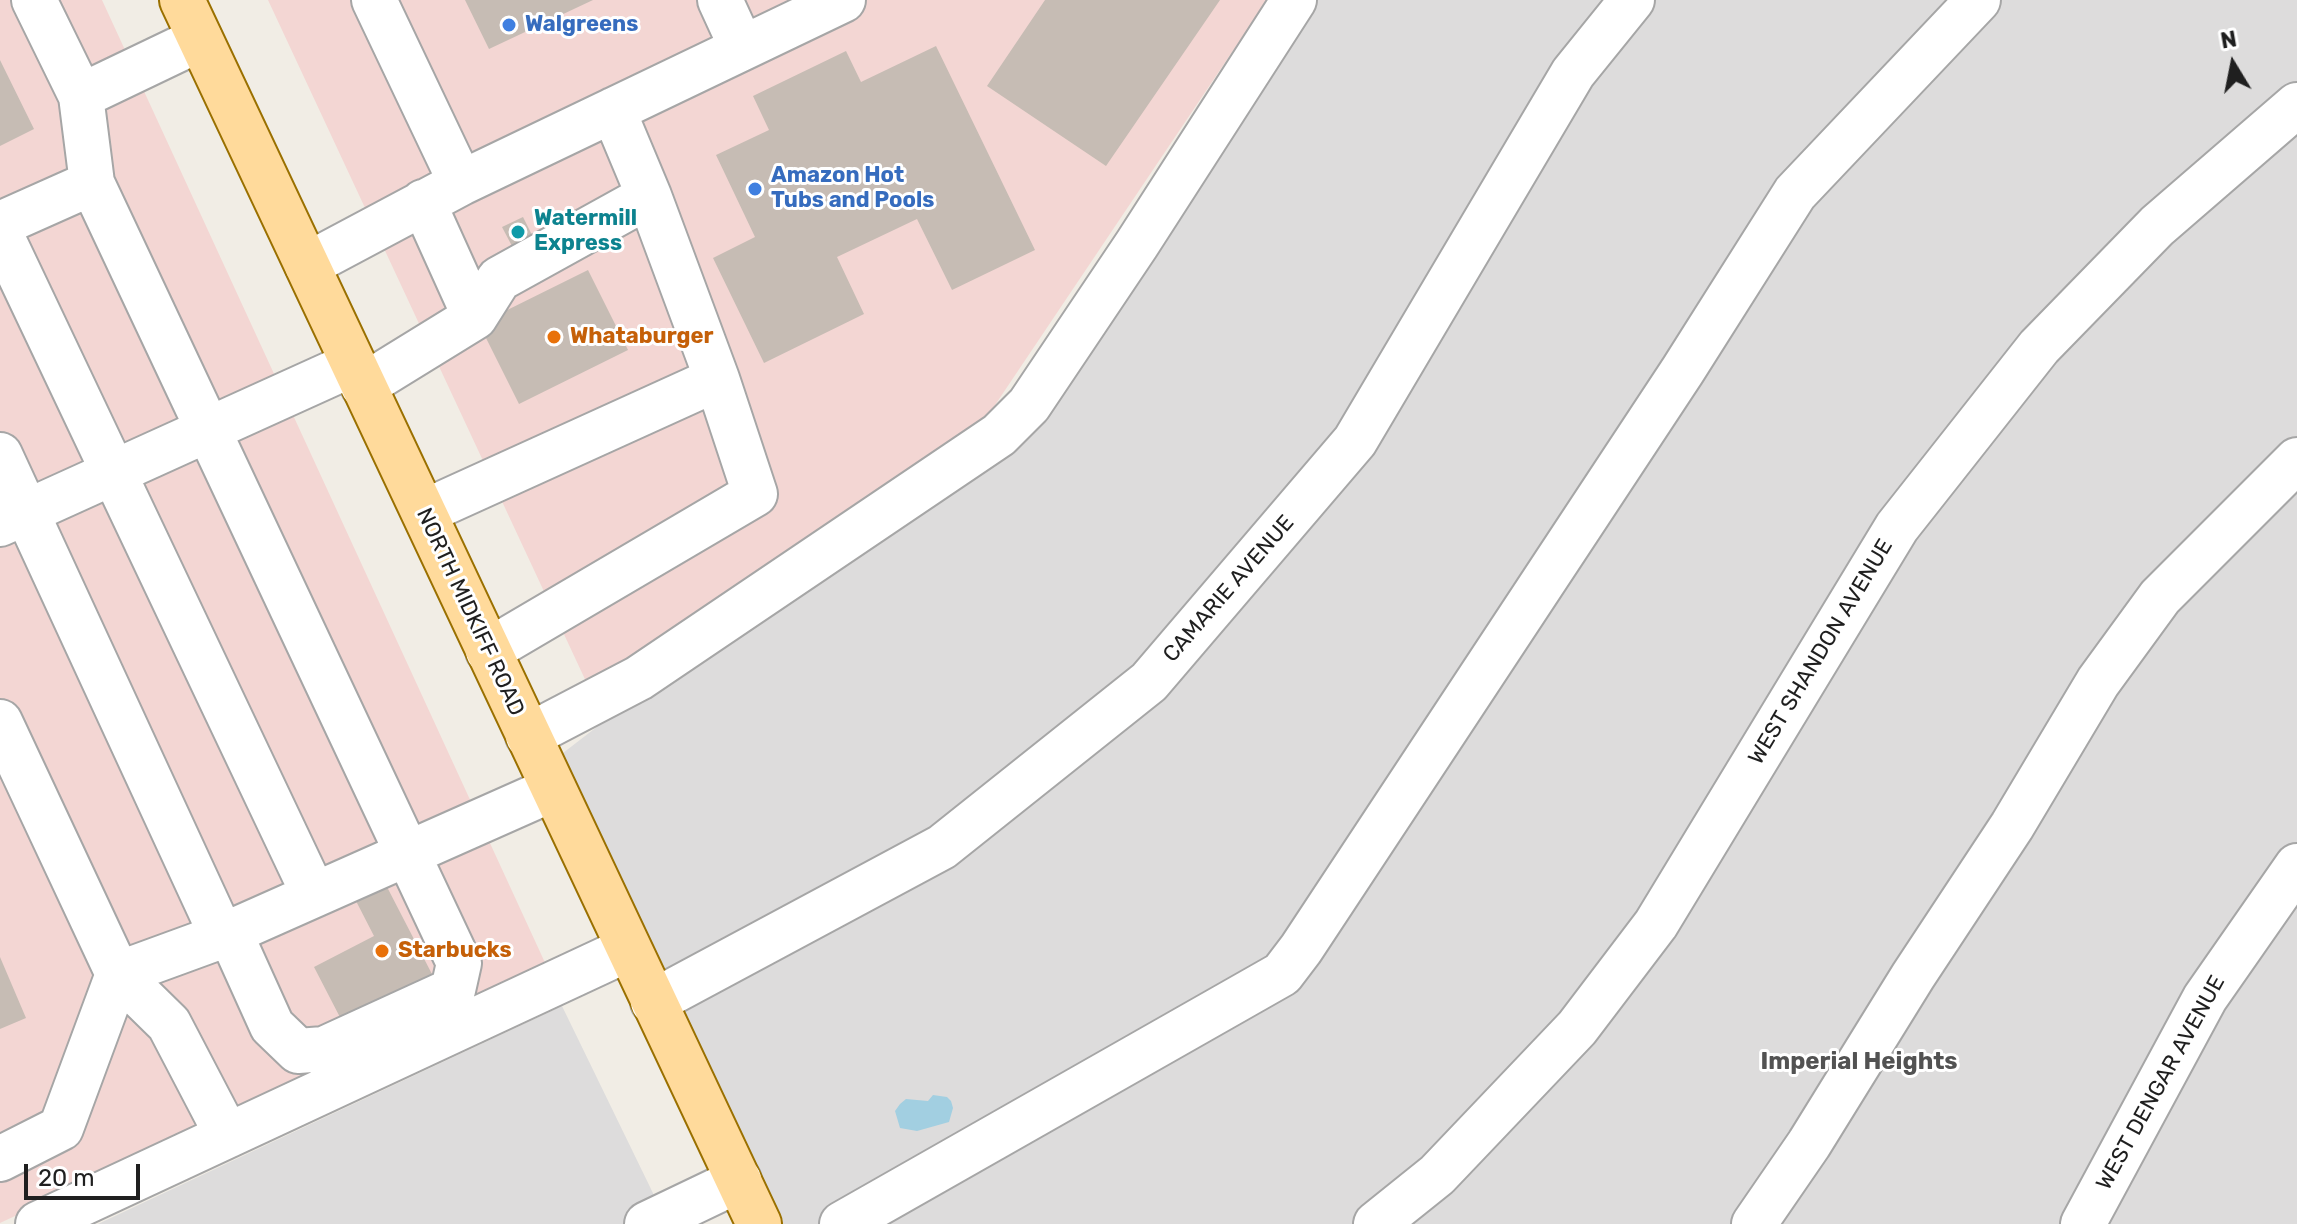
<!DOCTYPE html>
<html>
<head>
<meta charset="utf-8">
<style>
	body { margin:0 }
	#map { position:relative; width:2297px; height:1224px; overflow:hidden; background:#f1ede5; font-family:Rubik,sans-serif }
	canvas { display:block }
	.north { position:absolute; left:2193px; top:24px; width:80px; height:80px; -webkit-text-stroke:6px #fff; paint-order:stroke; rotate:350deg; font-size:22px; font-weight:700; line-height:32px; text-align:center; color:#1f1f1f }
	.north::after { content:''; display:block; margin:auto; width:28px; height:36px; background:#1f1f1f; clip-path:polygon(50% 0,100% 100%,50% 72%,0 100%) }
	.scale { position:absolute; left:24px; top:1164px; width:116px; height:36px; box-sizing:border-box; border:4px solid #1f1f1f; border-top:0; padding-left:10px; font-size:24px; line-height:28px; white-space:nowrap; color:#1f1f1f; -webkit-text-stroke:6px #fff; paint-order:stroke }
</style>
</head>
<body>
<div id="map">
<canvas width="2297" height="1224"></canvas>
<div class="north">N</div>
<div class="scale">20 m</div>
</div>
<script>
const context = document.querySelector('canvas').getContext('2d');
context.lineJoin = 'round';
function fill(path, color) {
  context.fillStyle = color;
  context.fill(path, 'evenodd');
}
function toPath(rows) {
  const path = new Path2D();
  for (const r of rows) {
    path.moveTo(r[0], r[1]);
    for (let i = 2; i < r.length; i += 2) path.lineTo(r[i], r[i + 1]);
  }
  return path;
}
function stroke(path, color, width, dash) {
  context.strokeStyle = color;
  context.lineWidth = width;
  context.lineCap = dash ? 'butt' : 'round';
  context.setLineDash(dash || []);
  context.stroke(path);
}
function drawText(font, color, halo, rows, align = 'center') {
  context.font = font + ' Rubik,sans-serif';
  context.lineWidth = 6;
  context.setLineDash([]);
  context.textBaseline = 'middle';
  context.strokeStyle = halo;
  context.fillStyle = color;
  for (const [text, x, y, turn = 0] of rows) {
    context.save();
    context.translate(x, y);
    context.rotate((+turn || 0) * Math.PI / 180);
    context.textAlign = isNaN(turn) ? turn : align;
    if (halo) context.strokeText(text, 0, 0);
    context.fillText(text, 0, 0);
    context.restore();
  }
}
fill(toPath([
	[1281,0,2297,0,2297,1224,771,1224,550,763,1002,415],
	[562,1006,668,1224,98,1224]
]), '#dddcdc');
fill(toPath([
	[0,0,102,0,547,967,0,1223],
	[268,0,1267,0,987,417,597,705]
]), '#f3d6d3');
fill(toPath([
	[933,1095,947,1097,951,1101,953,1108,949,1122,917,1131,900,1128,895,1111,900,1104,906,1099,928,1101]
]), '#a2cfe1');
fill(toPath([
	[465,0,593,0,489,49],
	[1045,0,1220,0,1106,166,987,86],
	[936,46,1035,250,952,290,917,219,837,257,864,314,764,363,713,258,755,237,716,155,769,130,753,96,846,51,861,82],
	[0,60,34,129,0,146],
	[523,217,533,237,513,248,502,227],
	[588,270,628,350,519,404,479,324],
	[386,885,434,978,344,1025,314,967,374,936,356,901],
	[0,957,26,1018,0,1029]
]), '#c6bcb4');
const minor = toPath([
	[34,0,81,96,200,39],
	[720,0,742,48],
	[81,96,92,183,459,963,453,990,324,1049,298,1051,272,1026,230,933],
	[461,183,843,0],
	[423,202,475,317],
	[0,224,92,183],
	[0,233,314,895],
	[307,265,461,183,374,0],
	[363,386,475,317,499,279,649,196],
	[0,455,222,936],
	[424,512,717,379],
	[0,524,353,364],
	[488,651,755,494,717,379,649,196,613,110],
	[0,722,118,974,222,936,553,789],
	[528,736,639,678,999,435,1029,405,1137,244,1294,0],
	[653,1002,942,847,1149,682,1355,441,1573,73,1632,0],
	[0,1159,61,1128,118,974,169,1024,227,1135],
	[38,1224,628,949],
	[647,1224,739,1180],
	[842,1224,1282,974,1301,949,1683,370,1795,193,1978,0],
	[1376,1224,1437,1175,1577,1028,1656,924,1897,527,2039,347,2157,226,2297,105],
	[1754,1224,1809,1144,1913,976,2012,826,2098,682,2160,597,2297,460],
	[2083,1224,2205,998,2297,866]
]);
const major = toPath([
	[182,0,759,1224]
]);
stroke(minor, '#a6a6a6', 48);
stroke(major, '#9a7000', 48);
stroke(minor, '#fff', 44);
stroke(major, '#ffda9b', 44);
for (const [x, y, r, color] of [
	[509,25,8,"#3f7fe0"],
	[755,189,8,"#3f7fe0"],
	[518,232,8,"#0f9aa8"],
	[554,337,8,"#e8710a"],
	[382,951,8,"#e8710a"]
]) {
  const dot = new Path2D();
  dot.arc(x, y, r, 0, 2 * Math.PI);
  context.fillStyle = color;
  context.fill(dot);
  stroke(dot, '#fff', 3);
}
drawText('bold 22px', '#366cbe', '#fff', [
	["Walgreens",525,25],
	["Amazon Hot",771,176],
	["Tubs and Pools",771,201]
], 'left');
drawText('bold 22px', '#0d838f', '#fff', [
	["Watermill",534,219],
	["Express",534,244]
], 'left');
drawText('bold 22px', '#c56008', '#fff', [
	["Whataburger",570,337],
	["Starbucks",398,951]
], 'left');
drawText('22px', '#1f1f1f', '#fff', [
	["CAMARIE AVENUE",1229,589,-49],
	["NORTH MIDKIFF ROAD",470,612,65],
	["WEST SHANDON AVENUE",1821,652,-59],
	["WEST DENGAR AVENUE",2161,1083,-61]
]);
drawText('bold 24px', '#525252', '#fff', [
	["Imperial Heights",1859,1062]
]);
</script>
</body>
</html>
